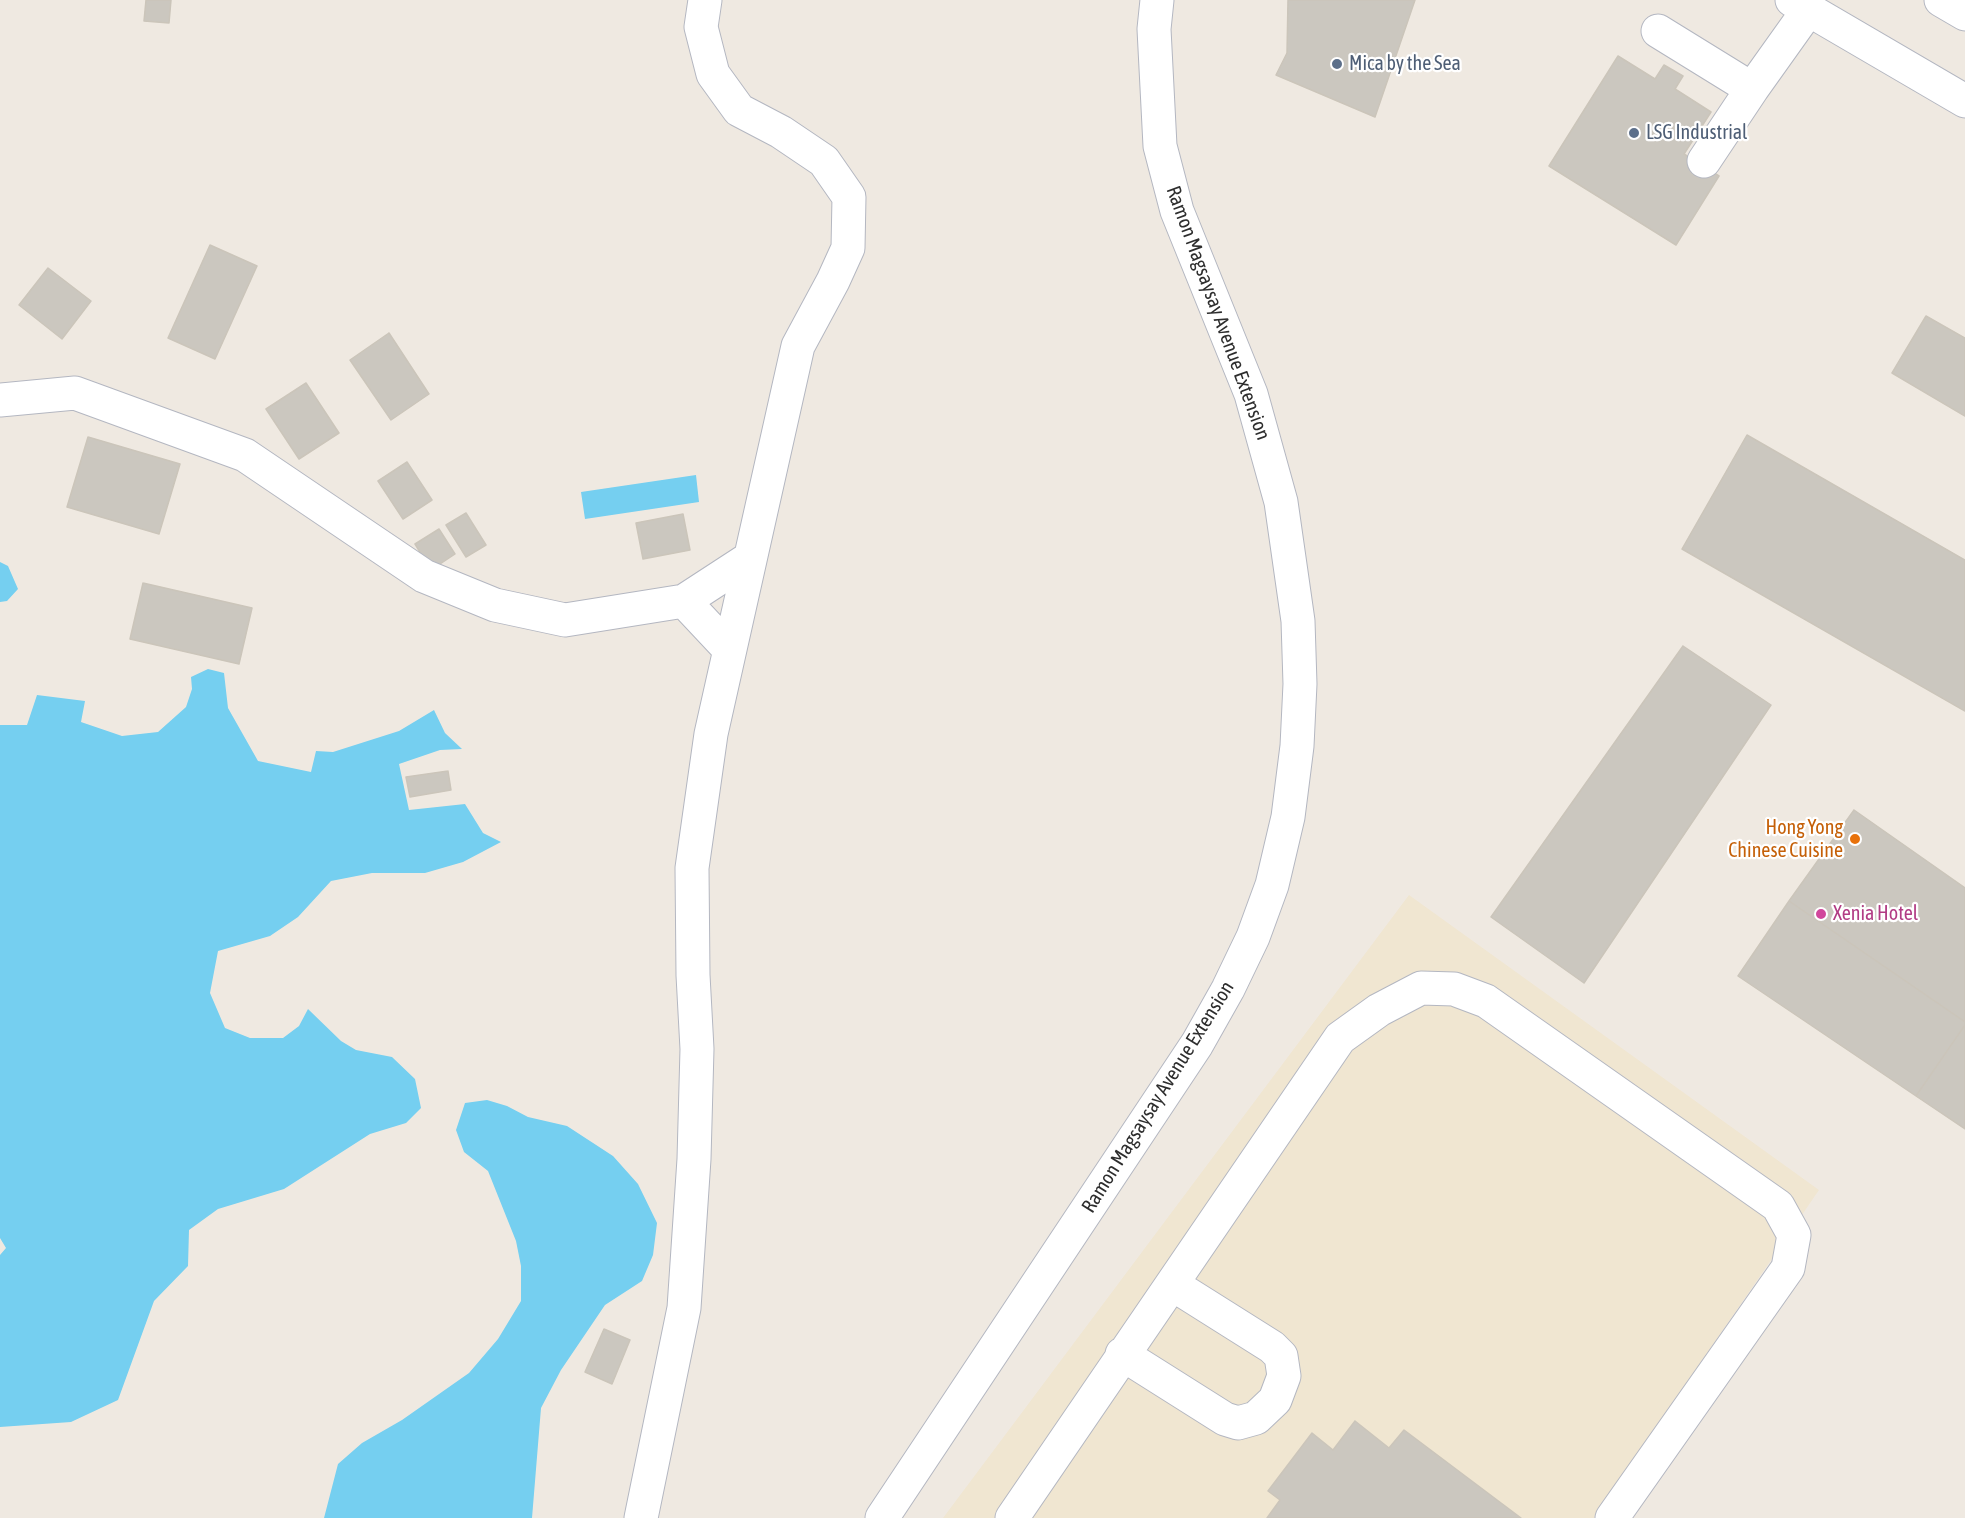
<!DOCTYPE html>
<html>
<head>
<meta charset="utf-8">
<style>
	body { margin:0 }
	canvas { display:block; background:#efe9e1 }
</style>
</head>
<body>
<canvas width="1965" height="1518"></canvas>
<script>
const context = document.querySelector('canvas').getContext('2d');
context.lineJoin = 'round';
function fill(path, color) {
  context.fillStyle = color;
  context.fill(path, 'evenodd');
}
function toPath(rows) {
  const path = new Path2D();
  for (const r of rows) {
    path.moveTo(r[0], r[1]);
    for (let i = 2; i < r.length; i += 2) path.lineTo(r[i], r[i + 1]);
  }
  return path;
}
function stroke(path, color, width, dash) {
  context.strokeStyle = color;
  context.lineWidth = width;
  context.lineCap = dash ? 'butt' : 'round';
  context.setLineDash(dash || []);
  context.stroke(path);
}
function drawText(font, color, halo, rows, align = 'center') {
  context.font = font + ' "Asap Condensed",sans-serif';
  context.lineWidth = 4.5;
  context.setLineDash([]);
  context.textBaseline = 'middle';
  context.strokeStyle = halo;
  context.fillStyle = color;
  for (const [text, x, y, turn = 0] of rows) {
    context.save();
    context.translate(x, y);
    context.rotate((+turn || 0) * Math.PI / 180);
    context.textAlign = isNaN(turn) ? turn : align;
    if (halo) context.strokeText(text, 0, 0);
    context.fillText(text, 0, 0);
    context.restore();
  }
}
fill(toPath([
	[1409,895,1819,1190,1594,1518,943,1518]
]), '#f0e6d1');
fill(toPath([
	[696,475,699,502,585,519,581,492],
	[0,562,8,566,18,589,7,601,0,602],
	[208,669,224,673,228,708,258,761,311,772,316,751,333,752,399,731,434,710,445,733,462,749,440,750,399,764,409,810,465,804,483,833,501,842,463,862,425,873,372,873,331,881,298,917,270,936,218,951,210,993,225,1028,250,1038,283,1038,299,1026,308,1009,341,1041,356,1050,392,1057,415,1079,421,1108,406,1123,370,1134,284,1189,218,1209,189,1230,188,1266,154,1301,118,1400,71,1422,0,1427,0,1255,6,1248,0,1238,0,725,27,725,37,695,85,701,81,722,122,736,158,732,186,707,192,689,191,677],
	[487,1100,507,1106,528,1117,567,1126,613,1156,638,1184,657,1223,653,1255,642,1281,605,1305,561,1370,541,1408,532,1518,324,1518,338,1464,362,1443,402,1420,469,1373,498,1339,521,1301,521,1266,516,1241,488,1171,464,1152,456,1130,465,1103]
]), '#75cff0');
const building = toPath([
	[146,0,171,0,169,23,144,21,146,0],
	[1288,0,1415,0,1375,117,1276,75,1287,53,1288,0],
	[1618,56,1655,79,1664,65,1683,76,1675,89,1711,112,1684,154,1719,176,1676,245,1549,166,1618,56],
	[210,245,257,266,215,359,168,338,210,245],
	[48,268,91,301,62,339,19,305,48,268],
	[1926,316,1965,338,1965,416,1892,373,1926,316],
	[389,333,429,394,391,420,350,360,389,333],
	[306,383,339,433,299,459,266,409,306,383],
	[1747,435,1965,560,1965,711,1682,549,1747,435],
	[88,437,180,464,159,534,67,507,88,437],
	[407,462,432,500,403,519,378,481,407,462],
	[466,513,486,545,466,557,446,525,466,513],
	[683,514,690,550,643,559,636,523,683,514],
	[439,529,455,554,431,570,415,544,439,529],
	[143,583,252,608,239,664,130,639,143,583],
	[1683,646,1771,705,1584,983,1491,917,1683,646],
	[448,771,451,790,410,797,406,777,448,771],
	[1854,810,1965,888,1965,1022,1789,901,1854,810],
	[1789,901,1965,1022,1965,1025,1916,1096,1738,976,1789,901],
	[1965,1025,1965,1129,1916,1096,1965,1025],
	[604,1329,630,1340,612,1384,585,1372,604,1329],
	[1355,1421,1389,1448,1404,1430,1521,1518,1267,1518,1280,1500,1268,1491,1312,1433,1333,1450,1355,1421]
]);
fill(building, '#cbc7bf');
stroke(building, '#cbc5ba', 1.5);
const minor = toPath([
	[1792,0,1965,101],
	[1941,0,1965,14],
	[1658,31,1752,89],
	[1704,161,1752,89,1809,9],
	[0,400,75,393,245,455,424,576,495,605,565,620,684,601,750,558],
	[684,601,729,649],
	[1122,1354,1225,1419,1238,1423,1256,1418,1275,1400,1284,1376,1281,1356,1272,1347,1172,1284],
	[641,1518,684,1308,694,1159,697,1049,693,975,692,868,711,734,798,346,833,281,848,248,849,197,824,161,781,132,739,110,713,74,701,27,705,0],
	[882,1518,1197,1044,1228,989,1253,937,1272,885,1288,817,1297,746,1300,684,1298,621,1281,502,1251,394,1177,211,1160,146,1154,29,1157,0],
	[1012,1518,1340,1038,1379,1010,1421,988,1454,989,1486,1001,1778,1206,1794,1235,1788,1268,1612,1518]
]);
stroke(minor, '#b4b7c1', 35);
stroke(minor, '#fff', 33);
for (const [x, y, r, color] of [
	[1337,64,6,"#5c6f8a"],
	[1634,133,6,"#5c6f8a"],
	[1855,839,6,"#e8710a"],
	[1821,914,6,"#d1479c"]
]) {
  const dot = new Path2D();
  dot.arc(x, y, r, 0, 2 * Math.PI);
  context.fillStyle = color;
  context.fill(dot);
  stroke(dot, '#fff', 2);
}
drawText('20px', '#4e5e75', '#fff', [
	["Mica by the Sea",1349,64],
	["LSG Industrial",1646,133]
], 'left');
drawText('20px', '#2e2e2e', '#fff', [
	["Ramon Magsaysay Avenue Extension",1218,313,70],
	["Ramon Magsaysay Avenue Extension",1158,1097,-58]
]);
drawText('20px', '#c56008', '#fff', [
	["Hong Yong",1843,828],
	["Chinese Cuisine",1843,851]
], 'right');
drawText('20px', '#b23c85', '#fff', [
	["Xenia Hotel",1833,914]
], 'left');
</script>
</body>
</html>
